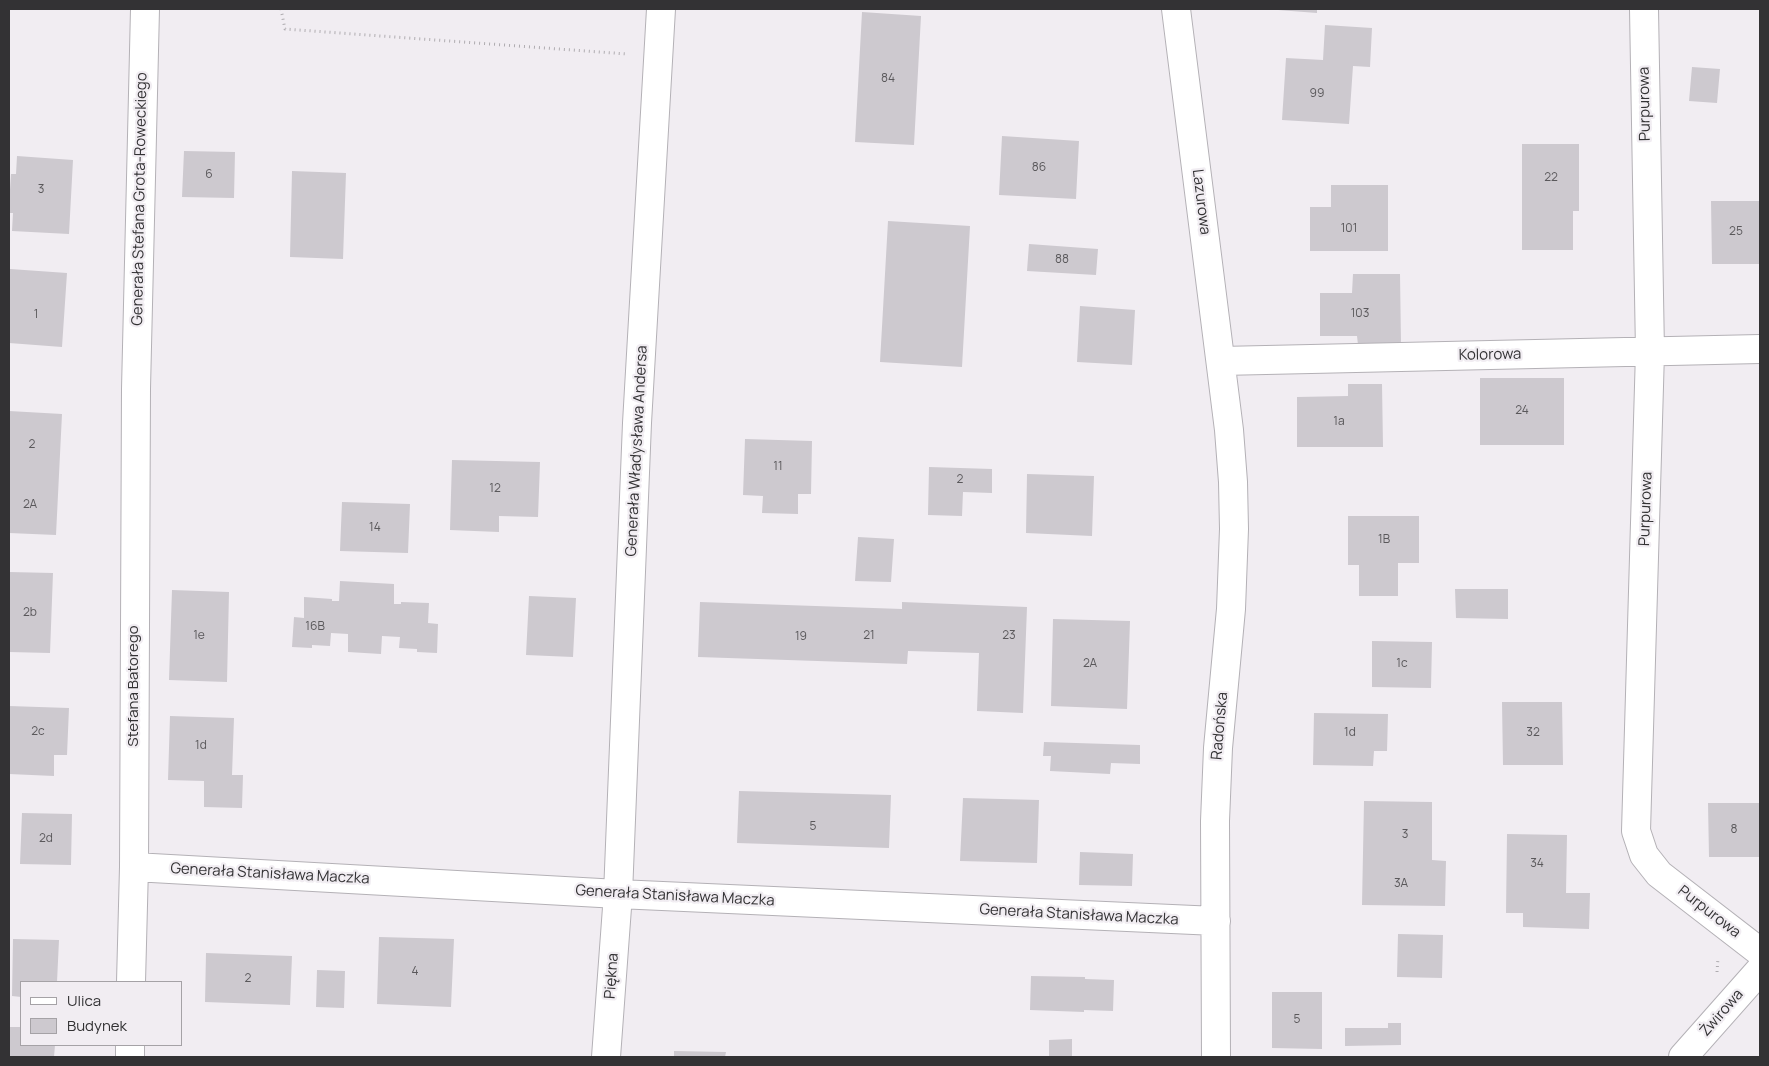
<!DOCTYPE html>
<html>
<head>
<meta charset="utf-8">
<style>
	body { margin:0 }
	#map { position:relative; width:1769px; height:1066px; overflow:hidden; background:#f1edf2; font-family:Manrope,sans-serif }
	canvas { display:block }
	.frame { position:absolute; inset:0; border:10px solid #333234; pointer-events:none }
	.legend { position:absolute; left:20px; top:981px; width:162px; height:65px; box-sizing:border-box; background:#f1edf2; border:1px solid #a5a2a6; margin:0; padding:6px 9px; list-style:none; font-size:15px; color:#333234 }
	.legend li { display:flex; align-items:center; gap:10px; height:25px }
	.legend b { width:25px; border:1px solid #a5a2a6 }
</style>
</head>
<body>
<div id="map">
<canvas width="1769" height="1066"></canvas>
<div class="frame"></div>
<ul class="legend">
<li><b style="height:6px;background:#fff"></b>Ulica</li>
<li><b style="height:14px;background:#cdc9cf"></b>Budynek</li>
</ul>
</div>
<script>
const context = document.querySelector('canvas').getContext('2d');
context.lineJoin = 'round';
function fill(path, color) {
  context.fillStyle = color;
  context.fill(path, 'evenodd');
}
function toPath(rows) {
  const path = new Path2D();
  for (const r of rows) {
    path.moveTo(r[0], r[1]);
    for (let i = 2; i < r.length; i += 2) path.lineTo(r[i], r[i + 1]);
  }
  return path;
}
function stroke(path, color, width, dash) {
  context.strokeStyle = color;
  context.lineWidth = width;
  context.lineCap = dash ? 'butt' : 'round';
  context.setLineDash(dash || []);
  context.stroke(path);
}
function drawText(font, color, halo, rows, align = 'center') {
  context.font = font + ' Manrope,sans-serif';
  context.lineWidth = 4.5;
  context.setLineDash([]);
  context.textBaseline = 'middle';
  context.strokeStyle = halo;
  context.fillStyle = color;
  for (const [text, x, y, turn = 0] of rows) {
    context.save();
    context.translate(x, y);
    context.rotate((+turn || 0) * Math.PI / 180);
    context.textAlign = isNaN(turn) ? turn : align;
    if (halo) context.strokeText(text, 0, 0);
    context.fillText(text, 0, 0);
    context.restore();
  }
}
fill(toPath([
	[1278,9,1317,9,1317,13,1278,10],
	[862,12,921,16,914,145,855,142],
	[1325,25,1372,28,1370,67,1353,66,1349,124,1282,120,1286,58,1323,60],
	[1692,67,1720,69,1717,103,1689,101],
	[1002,136,1079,141,1076,199,999,195],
	[1522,144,1579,144,1579,211,1573,211,1573,250,1522,250],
	[184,151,235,152,234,198,182,197],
	[17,156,73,160,69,234,12,231,13,213,9,213,9,205,11,174,16,174],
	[292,171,346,173,343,259,290,257],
	[1331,185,1388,185,1388,251,1310,251,1310,207,1331,207],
	[1711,201,1760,201,1760,264,1712,264],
	[888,221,970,226,962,367,880,362],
	[1029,244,1098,249,1096,275,1027,271],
	[10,269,67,273,62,347,9,343],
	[1353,274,1400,274,1401,345,1358,345,1357,336,1320,336,1320,293,1352,293],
	[1080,306,1135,310,1132,365,1077,362],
	[1480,378,1564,378,1564,445,1480,445],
	[1348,384,1382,384,1383,447,1297,447,1297,397,1348,396],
	[9,411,62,414,56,535,9,533],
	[745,439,812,441,811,494,798,494,798,514,762,513,763,496,743,495],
	[452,460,540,462,538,517,499,516,499,532,450,530],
	[929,467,992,469,992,493,963,492,962,516,928,515],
	[1027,474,1094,476,1092,536,1026,533],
	[342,502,410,504,408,553,340,551],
	[1348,516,1419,516,1419,563,1398,563,1398,596,1359,596,1359,565,1348,565],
	[858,537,894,539,891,582,855,581],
	[9,572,53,573,50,653,9,652],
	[340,581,394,584,394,604,401,604,401,602,429,603,428,623,438,624,437,653,417,652,417,649,399,648,400,637,382,636,381,654,348,652,348,634,331,633,330,646,312,645,312,648,292,647,294,617,304,618,304,597,332,599,332,601,339,601],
	[1455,589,1508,589,1508,619,1456,618],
	[172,590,229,592,227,682,169,680],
	[529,596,576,598,573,657,526,655],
	[700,602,902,609,902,602,1027,607,1023,713,977,711,979,653,908,651,907,664,698,657],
	[1053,619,1130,621,1127,709,1051,706],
	[1372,641,1432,642,1431,688,1372,687],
	[1502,702,1562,702,1563,765,1503,765],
	[9,706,69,708,67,755,54,755,54,776,9,774],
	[1314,713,1388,714,1387,751,1374,751,1373,766,1313,765],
	[170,716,234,718,232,775,243,775,242,808,204,807,204,781,168,780],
	[1044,742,1140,745,1140,764,1111,763,1110,774,1050,771,1051,756,1043,756],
	[739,791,891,795,889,848,737,843],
	[963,798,1039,800,1037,863,960,861],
	[1364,801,1432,802,1432,860,1446,861,1445,906,1362,905],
	[1708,803,1760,803,1760,857,1709,857],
	[22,813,72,814,71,865,20,864],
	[1507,834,1567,835,1566,893,1590,893,1589,929,1523,927,1523,913,1506,913],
	[1080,852,1133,854,1132,886,1079,885],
	[1398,934,1443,935,1442,978,1397,977],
	[379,937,454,939,451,1007,377,1004],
	[13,939,59,940,57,982,21,982,21,997,12,996],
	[206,953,292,956,290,1005,205,1002],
	[317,970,345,971,344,1008,316,1007],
	[1031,976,1085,977,1085,979,1114,980,1113,1011,1084,1010,1084,1012,1030,1010],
	[1272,992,1322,992,1322,1049,1272,1048],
	[1388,1023,1401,1023,1401,1045,1345,1046,1345,1028,1388,1028],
	[9,1027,21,1027,21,1045,55,1045,54,1057,9,1057],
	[1072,1039,1072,1057,1049,1056,1049,1040],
	[674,1051,726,1052,725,1057,674,1057]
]), '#cdc9cf');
const minor = toPath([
	[1176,9,1229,430,1233,482,1234,529,1231,609,1218,748,1215,821,1216,1057],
	[1644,9,1650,352,1636,831,1644,855,1659,874,1760,952],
	[1221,361,1760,349],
	[134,867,618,894,1216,921],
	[131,982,134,867,136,389,145,9],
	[130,1057,130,1045],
	[606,1057,618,894,637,423,661,9],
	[1683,1057,1760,970]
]);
stroke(minor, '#b4b1b6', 30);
stroke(toPath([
	[281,9,285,29,627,54],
	[1717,972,1718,958]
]), '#afacb0', 3, [1, 4]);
stroke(minor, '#fff', 28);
drawText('12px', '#5a585b', null, [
	["84",888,79],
	["99",1317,94],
	["86",1039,168],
	["6",209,175],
	["22",1551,178],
	["3",41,190],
	["101",1349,229],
	["25",1736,232],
	["88",1062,260],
	["103",1360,314],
	["1",36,315],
	["24",1522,411],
	["1a",1339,422],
	["2",32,445],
	["11",778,467],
	["2",960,480],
	["12",495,489],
	["2A",30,505],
	["14",375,528],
	["1B",1384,540],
	["2b",30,613],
	["16B",315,627],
	["1e",199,636],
	["21",869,636],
	["23",1009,636],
	["19",801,637],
	["2A",1090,664],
	["1c",1402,664],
	["2c",38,732],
	["1d",1350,733],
	["32",1533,733],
	["1d",201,746],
	["5",813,827],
	["8",1734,830],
	["3",1405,835],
	["2d",46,839],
	["34",1537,864],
	["3A",1401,884],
	["4",415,972],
	["2",248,979],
	["5",1297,1020]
]);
drawText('15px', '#333234', '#f1edf2', [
	["Purpurowa",1645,104,-91],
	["Generała Stefana Grota-Roweckiego",140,199,-89],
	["Lazurowa",1201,202,83],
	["Kolorowa",1490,355,-1],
	["Generała Władysława Andersa",637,451,-87],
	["Purpurowa",1646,509,-88],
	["Stefana Batorego",134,686,-90],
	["Radońska",1220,726,-85],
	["Generała Stanisława Maczka",270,874,3],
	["Generała Stanisława Maczka",675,896,3],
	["Purpurowa",1709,912,38],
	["Generała Stanisława Maczka",1079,915,3],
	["Piękna",612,976,-86],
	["Żwirowa",1722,1013,-49]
]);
</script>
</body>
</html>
